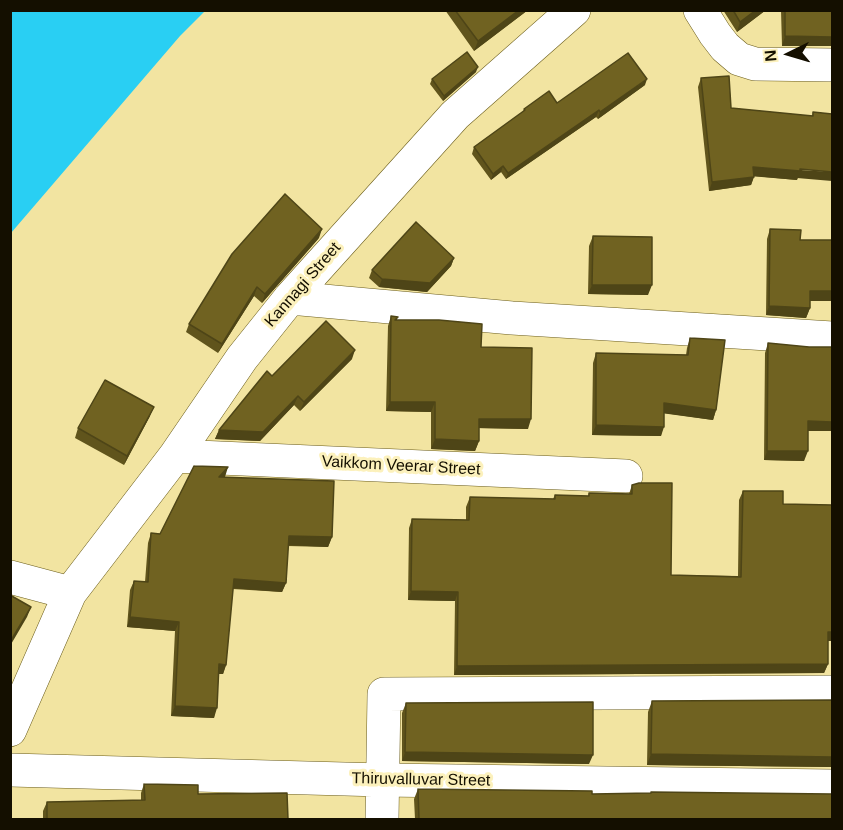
<!DOCTYPE html>
<html>
<head>
<meta charset="utf-8">
<style>
	body { margin:0 }
	#map { position:relative; width:843px; height:830px; overflow:hidden; background:#f2e4a1; font-family:Arial,sans-serif }
	canvas { display:block }
	.frame { position:absolute; inset:0; border:12px solid #140f00; pointer-events:none }
	.north { position:absolute; left:759px; top:24px; width:60px; height:60px; -webkit-text-stroke:4px #fcf1bc; paint-order:stroke; rotate:265deg; font-size:16px; font-weight:700; line-height:24px; text-align:center; color:#140f00 }
	.north::after { content:''; display:block; margin:auto; width:21px; height:27px; background:#140f00; clip-path:polygon(50% 0,100% 100%,50% 72%,0 100%) }
</style>
</head>
<body>
<div id="map">
<canvas width="843" height="830"></canvas>
<div class="frame"></div>
<div class="north">N</div>
</div>
<script>
const context = document.querySelector('canvas').getContext('2d');
context.lineJoin = 'round';
function fill(path, color) {
  context.fillStyle = color;
  context.fill(path, 'evenodd');
}
function toPath(rows) {
  const path = new Path2D();
  for (const r of rows) {
    path.moveTo(r[0], r[1]);
    for (let i = 2; i < r.length; i += 2) path.lineTo(r[i], r[i + 1]);
  }
  return path;
}
function stroke(path, color, width, dash) {
  context.strokeStyle = color;
  context.lineWidth = width;
  context.lineCap = dash ? 'butt' : 'round';
  context.setLineDash(dash || []);
  context.stroke(path);
}
function drawText(font, color, halo, rows, align = 'center') {
  context.font = font + ' Arial,sans-serif';
  context.lineWidth = 6;
  context.setLineDash([]);
  context.textBaseline = 'middle';
  context.strokeStyle = halo;
  context.fillStyle = color;
  for (const [text, x, y, turn = 0] of rows) {
    context.save();
    context.translate(x, y);
    context.rotate((+turn || 0) * Math.PI / 180);
    context.textAlign = isNaN(turn) ? turn : align;
    if (halo) context.strokeText(text, 0, 0);
    context.fillText(text, 0, 0);
    context.restore();
  }
}
fill(toPath([
	[11,10,205,11,180,36,11,233]
]), '#29cff3');
const minor = toPath([
	[700,10,715,34,725,47,739,59,755,64,832,65],
	[290,298,512,318,832,338],
	[175,456,626,476],
	[10,577,70,593],
	[10,730,70,593,175,456,242,358,290,298,455,115,574,10],
	[10,770,382,780,832,786],
	[382,820,384,694,832,692]
]);
stroke(minor, '#6b5d1b', 34);
stroke(minor, '#fff', 33);
fill(toPath([
	[445,10,528,10,474,51],
	[723,10,766,10,737,32],
	[781,10,832,10,832,46,782,46],
	[476,72,443,101,430,84,432,79],
	[701,78,731,108,812,116,813,112,832,114,797,180,754,176,751,185,709,191,698,87],
	[645,85,598,119,596,117,506,179,501,172,491,180,472,154,474,147,523,112,524,109],
	[770,229,800,240,832,240,832,301,810,301,810,308,806,318,766,315,767,239],
	[593,236,648,295,588,294,589,246],
	[319,238,262,303,254,296,218,353,186,332,189,324],
	[454,258,451,266,427,292,379,287,369,278,372,270],
	[391,316,397,320,481,347,528,429,479,428,479,441,475,451,431,449,431,412,386,411,388,326],
	[690,338,716,410,713,420,664,413,661,436,592,435,593,363,596,353,686,355,687,348],
	[768,343,809,347,832,347,832,431,808,431,804,461,764,460,765,353],
	[352,359,300,411,294,405,260,441,215,439,219,430,272,376],
	[150,416,124,465,75,438,78,428],
	[225,477,332,537,328,547,288,546,286,583,282,592,233,589,226,665,223,674,219,674,214,718,171,716,175,631,127,627,130,590,134,581,145,582,148,543,151,533,160,534],
	[632,485,671,575,738,576,739,500,743,491,783,504,832,505,832,641,828,641,828,664,824,673,454,675,455,601,408,600,409,528,412,519,466,520,466,507,470,497,553,499,555,495,588,496,589,493,629,494],
	[832,700,832,767,647,765,648,712,652,701],
	[406,703,589,764,402,761,402,713],
	[144,784,198,794,288,819,43,819,43,811,47,802,141,800,141,793],
	[418,789,592,794,832,819,415,819,414,799]
]), '#60541c');
fill(toPath([
	[519,10,528,10,474,51,478,41],
	[756,10,766,10,737,32,740,22],
	[785,36,832,37,832,46,782,46],
	[478,67,476,72,443,101,444,96],
	[647,79,645,85,598,119,600,112],
	[599,110,596,117,506,179,508,173],
	[503,166,501,172,491,180,493,174],
	[753,167,832,172,832,181,797,178,797,180,750,176],
	[754,177,751,185,709,191,712,182],
	[322,229,319,238,262,303,265,294],
	[454,258,451,266,427,292,379,287,382,279],
	[592,285,652,285,648,295,588,294],
	[257,287,254,296,218,353,222,344],
	[810,291,832,291,832,301,807,301],
	[769,306,810,308,806,318,766,315],
	[355,350,352,359,300,411,304,402],
	[298,396,294,405,260,441,215,439,219,430],
	[390,402,435,402,431,412,386,411],
	[664,403,716,410,713,420,661,413],
	[154,407,150,416,124,465,127,456],
	[479,419,531,419,528,429,475,428],
	[808,421,832,422,832,431,805,431],
	[596,425,664,427,661,436,592,435],
	[435,439,479,441,475,451,431,449],
	[767,451,808,451,804,461,764,460],
	[228,467,225,477,219,477],
	[289,536,332,537,328,547,285,545],
	[234,579,286,583,282,592,230,588],
	[411,591,458,592,455,601,408,600],
	[31,607,27,617,10,646,10,642],
	[130,617,179,622,175,631,127,627],
	[828,632,832,632,832,641,825,641],
	[219,664,226,665,223,674,216,674],
	[828,664,824,673,454,675,457,666],
	[175,706,217,708,214,718,171,716],
	[405,752,593,755,589,764,402,761],
	[651,754,832,757,832,767,647,765]
]), '#4e4517');
const building = toPath([
	[455,10,519,10,478,41,455,10],
	[733,10,756,10,740,22,733,10],
	[785,10,832,10,832,37,785,36,785,10],
	[467,52,478,67,444,96,432,79,467,52],
	[628,53,647,79,600,112,599,110,508,173,503,166,493,174,474,147,525,110,524,109,549,91,557,103,628,53],
	[729,76,731,108,813,116,813,112,832,114,832,172,800,169,800,171,753,167,754,177,712,182,701,78,729,76],
	[285,194,322,229,265,294,257,287,222,344,189,324,232,254,285,194],
	[416,222,454,258,430,283,382,279,372,270,416,222],
	[770,229,801,230,800,240,832,240,832,291,810,291,810,308,769,306,770,229],
	[593,236,652,237,652,285,592,285,593,236],
	[391,316,398,317,395,320,439,320,482,324,481,347,532,348,531,419,479,419,479,441,435,439,435,402,390,402,391,316],
	[326,321,355,350,304,402,298,396,263,432,219,430,267,371,272,376,326,321],
	[690,338,725,340,716,410,664,403,664,427,596,425,596,353,688,355,690,338],
	[768,343,809,347,832,347,832,422,808,421,808,451,767,451,768,343],
	[105,380,154,407,127,456,78,428,105,380],
	[194,466,228,467,219,477,334,481,332,537,289,536,286,583,234,579,226,665,219,664,217,708,175,706,179,622,130,617,134,581,148,582,151,533,160,534,194,466],
	[639,483,672,483,671,575,741,577,743,491,783,491,783,504,832,505,832,632,828,632,828,664,457,666,458,592,411,591,412,519,469,520,470,497,555,499,555,495,589,496,589,493,632,494,632,485,639,483],
	[10,595,31,607,10,642,10,595],
	[832,700,832,757,651,754,652,701,832,700],
	[593,702,593,755,405,752,406,703,593,702],
	[144,784,198,785,198,794,287,793,288,819,47,819,47,802,145,800,144,784],
	[418,789,592,791,592,794,651,793,651,792,832,794,832,819,419,819,418,789]
]);
fill(building, '#706221');
stroke(building, '#4e4517', 1.5);
drawText('16px', '#140f00', '#fcf1bc', [
	["Kannagi Street",303,285,-49],
	["Vaikkom Veerar Street",401,466,3],
	["Thiruvalluvar Street",421,780,1]
]);
</script>
</body>
</html>
